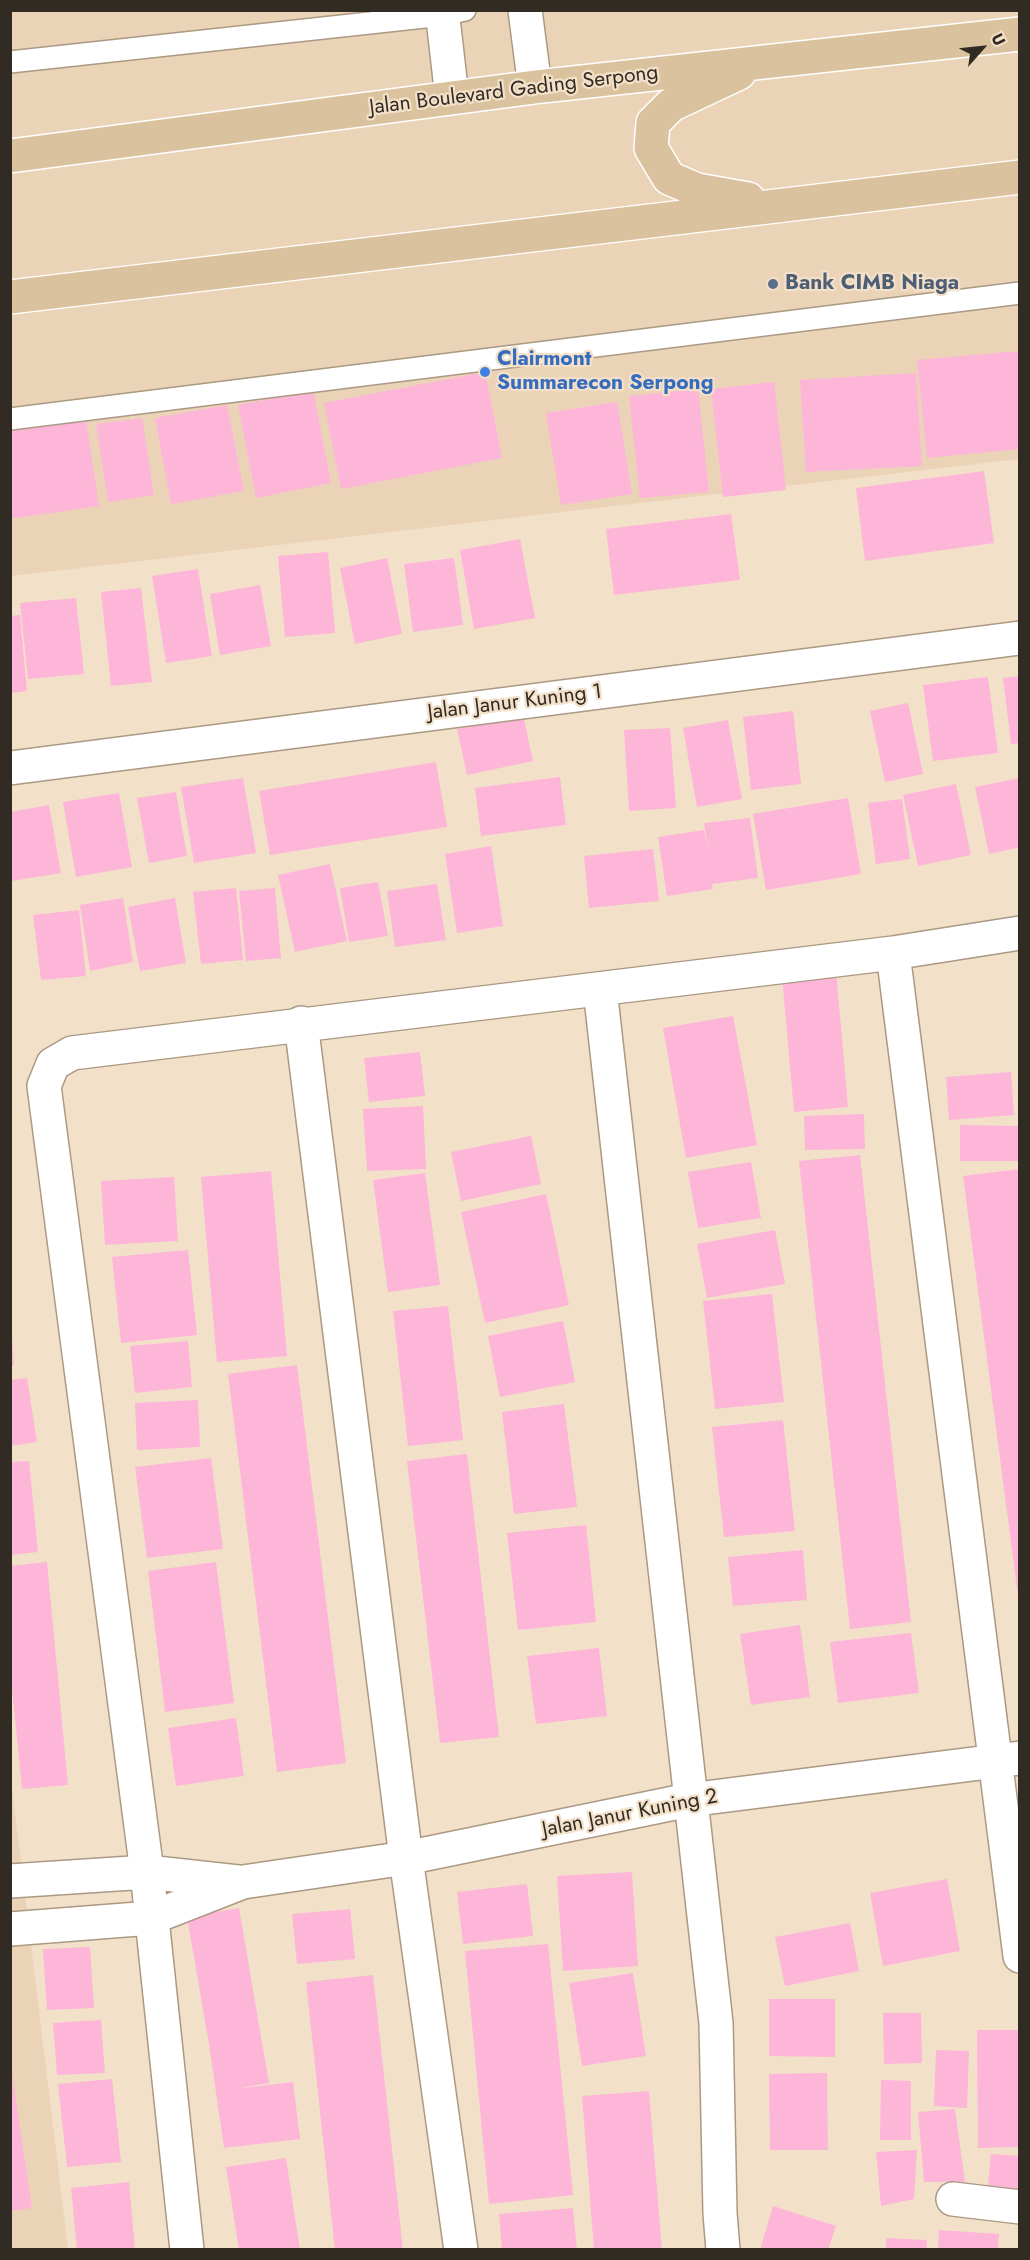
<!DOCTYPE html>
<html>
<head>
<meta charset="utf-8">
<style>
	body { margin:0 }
	#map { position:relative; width:1030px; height:2260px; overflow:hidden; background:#f3e0c9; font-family:Jost,sans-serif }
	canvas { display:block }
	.frame { position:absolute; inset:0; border:12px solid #322b23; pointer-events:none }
	.north { position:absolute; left:952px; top:18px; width:60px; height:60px; -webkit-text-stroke:4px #f3e0c9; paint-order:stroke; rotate:63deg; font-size:16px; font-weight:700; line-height:24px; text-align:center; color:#322b23 }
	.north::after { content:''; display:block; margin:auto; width:21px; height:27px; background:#322b23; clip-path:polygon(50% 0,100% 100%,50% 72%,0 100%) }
</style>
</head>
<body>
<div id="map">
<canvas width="1030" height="2260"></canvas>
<div class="frame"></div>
<div class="north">U</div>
</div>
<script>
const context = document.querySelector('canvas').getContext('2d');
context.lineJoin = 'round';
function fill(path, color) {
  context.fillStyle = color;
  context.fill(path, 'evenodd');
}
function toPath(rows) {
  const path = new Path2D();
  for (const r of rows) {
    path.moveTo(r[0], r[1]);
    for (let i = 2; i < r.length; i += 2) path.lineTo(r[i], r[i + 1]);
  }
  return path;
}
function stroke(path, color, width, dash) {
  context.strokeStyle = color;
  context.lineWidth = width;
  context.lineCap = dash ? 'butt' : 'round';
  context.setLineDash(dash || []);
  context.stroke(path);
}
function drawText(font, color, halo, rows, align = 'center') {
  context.font = font + ' Jost,sans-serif';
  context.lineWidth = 4.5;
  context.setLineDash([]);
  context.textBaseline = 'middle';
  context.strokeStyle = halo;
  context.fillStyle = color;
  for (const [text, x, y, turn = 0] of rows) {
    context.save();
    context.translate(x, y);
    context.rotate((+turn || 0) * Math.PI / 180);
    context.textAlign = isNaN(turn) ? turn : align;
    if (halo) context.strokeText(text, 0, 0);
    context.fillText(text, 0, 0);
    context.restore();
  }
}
fill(toPath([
	[10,11,1019,11,1019,459,11,576],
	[11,1780,68,2249,11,2249]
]), '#ead3b6');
fill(toPath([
	[1020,351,1020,449,927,458,917,360],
	[485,372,502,458,341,489,324,403],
	[916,373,922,466,806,472,800,380],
	[774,382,786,490,723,497,711,389],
	[698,389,709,492,640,498,629,396],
	[313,390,331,483,256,498,238,405],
	[617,402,632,494,561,505,546,413],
	[227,405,244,491,171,504,155,418],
	[142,418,154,495,108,502,96,424],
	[86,420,99,506,10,519,10,431],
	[984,471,994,543,865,561,856,488],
	[731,514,740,580,614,595,606,529],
	[520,539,535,618,474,629,460,550],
	[328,552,335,633,285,637,278,556],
	[387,558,402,634,355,644,340,568],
	[454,558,463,625,413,632,404,564],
	[198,569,212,656,166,663,152,576],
	[260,585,271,646,220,655,210,594],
	[141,588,152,682,111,686,101,592],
	[76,598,84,674,28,679,20,603],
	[20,615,27,691,10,693,10,616],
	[1020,676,1020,743,1011,744,1003,678],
	[988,677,998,753,933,761,923,685],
	[908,703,923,774,885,782,870,711],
	[793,711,801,784,751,790,743,717],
	[523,715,533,761,467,775,457,729],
	[728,720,742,799,697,807,683,728],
	[670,728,676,808,629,811,624,730],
	[436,762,447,827,270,855,259,791],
	[560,777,566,825,481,836,475,788],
	[243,778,256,853,194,863,181,787],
	[1020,778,1020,847,989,854,975,787],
	[956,784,971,855,918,866,903,795],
	[176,792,187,856,149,863,137,798],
	[119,793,132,867,76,877,63,802],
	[848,798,861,874,766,890,753,814],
	[902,799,910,859,876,864,868,803],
	[49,805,61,873,12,881,10,812],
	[750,818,758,878,712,884,713,889,667,896,658,837,704,830,708,849,704,823],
	[491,846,503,926,457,933,445,854],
	[653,849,659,901,589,908,584,856],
	[330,864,347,941,295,952,278,875],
	[378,882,388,936,349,942,340,888],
	[437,884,446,940,395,947,387,891],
	[236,888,243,960,201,964,193,892],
	[275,888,281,958,246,961,239,891],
	[123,898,133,962,90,971,80,905],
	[175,898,186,963,140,971,128,907],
	[79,910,86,976,41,980,33,915],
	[836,971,848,1107,794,1112,782,976],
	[733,1016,757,1145,686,1158,663,1028],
	[420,1052,425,1096,369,1102,364,1058],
	[1011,1072,1014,1115,949,1120,946,1077],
	[423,1106,426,1169,367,1171,363,1109],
	[864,1114,865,1149,805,1150,804,1116],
	[960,1125,1020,1126,1020,1161,960,1161],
	[531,1136,541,1184,461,1201,451,1152],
	[860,1155,911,1622,850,1629,799,1161],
	[751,1162,761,1218,698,1228,688,1172],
	[1020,1169,1020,1596,1018,1596,963,1176],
	[271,1171,287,1356,217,1362,201,1177],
	[425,1173,440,1285,388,1292,373,1180],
	[174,1177,178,1241,105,1245,101,1181],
	[546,1194,569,1305,485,1323,461,1212],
	[775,1230,785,1284,707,1298,697,1244],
	[188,1250,197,1335,121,1343,112,1257],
	[772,1294,784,1402,715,1409,703,1301],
	[448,1306,463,1440,408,1446,393,1311],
	[563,1321,575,1382,500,1397,488,1336],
	[10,1336,12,1336,14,1365,10,1366],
	[188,1341,192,1387,135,1393,130,1346],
	[297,1365,346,1763,277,1772,228,1374],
	[27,1378,37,1442,10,1446,10,1380],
	[198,1400,200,1447,137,1450,135,1403],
	[564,1404,577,1507,514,1514,502,1412],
	[783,1420,795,1531,724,1537,712,1427],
	[467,1454,499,1737,440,1743,407,1461],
	[211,1458,223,1549,147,1558,135,1467],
	[29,1461,38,1552,10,1555,10,1462],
	[586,1525,596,1622,518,1630,507,1533],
	[803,1550,807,1600,733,1606,728,1557],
	[47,1562,68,1785,22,1789,10,1669,10,1566],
	[216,1562,234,1703,165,1712,148,1571],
	[800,1625,810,1697,751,1705,740,1634],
	[911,1633,919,1693,838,1703,830,1642],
	[599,1648,607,1716,536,1724,527,1656],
	[236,1718,244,1776,176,1786,168,1728],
	[632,1872,638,1966,563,1971,557,1876],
	[947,1879,960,1951,883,1966,870,1893],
	[527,1884,533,1936,463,1944,457,1892],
	[239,1908,269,2083,235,2089,293,2082,300,2139,224,2148,209,2044,187,1917],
	[350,1909,355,1959,297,1964,292,1914],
	[850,1923,859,1971,785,1986,775,1937],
	[548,1944,573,2195,489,2204,465,1951],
	[90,1947,94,2008,47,2010,43,1949],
	[633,1973,646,2056,582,2066,569,1983],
	[373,1975,403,2250,335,2250,306,1982],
	[769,1999,835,1999,835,2057,769,2056],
	[883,2013,921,2013,922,2063,884,2064],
	[101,2020,105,2073,57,2075,53,2023],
	[977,2030,1020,2030,1020,2147,978,2148],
	[936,2050,969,2051,967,2108,934,2106],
	[10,2060,32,2208,10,2211],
	[827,2073,828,2150,770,2150,769,2074],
	[112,2079,121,2162,67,2167,58,2084],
	[881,2080,911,2081,911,2140,880,2140],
	[649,2091,662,2250,594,2250,582,2096],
	[955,2109,965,2182,924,2182,918,2112],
	[917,2150,914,2199,881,2206,876,2152],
	[991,2154,1020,2156,1020,2199,987,2194],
	[286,2158,300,2250,239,2250,226,2167],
	[129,2182,135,2250,77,2250,71,2188],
	[773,2206,836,2226,828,2250,760,2250],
	[573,2208,577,2250,502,2250,499,2214],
	[939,2230,999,2234,998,2250,938,2250],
	[886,2238,927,2240,926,2250,886,2250]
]), '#fdb6d8');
const lane = toPath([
	[10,62,443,15,465,10],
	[10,419,1020,293]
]);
const street = toPath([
	[442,10,452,97],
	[525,10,535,87],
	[10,768,1020,638],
	[893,953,1020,1956],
	[600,989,716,2023,720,2213,723,2250],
	[301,1023,406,1858,461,2250],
	[10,1881,147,1872,238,1882],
	[10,1929,151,1918,243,1882,406,1858,689,1800,1020,1758],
	[953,2199,1020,2207],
	[187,2250,147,1872,44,1086,53,1064,72,1053,893,953,1020,933]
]);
const primary = toPath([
	[739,73,671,105,653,123,651,148,669,178,697,190,748,199],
	[10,156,535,87,1020,34],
	[10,297,1020,177]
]);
stroke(lane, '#ab9983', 24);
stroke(street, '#ab9983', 36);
stroke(primary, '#fff', 36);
stroke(lane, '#fff', 21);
stroke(street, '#fff', 33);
stroke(primary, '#dbc29e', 33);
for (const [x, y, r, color] of [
	[773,284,6,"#5c6f8a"],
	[485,372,6,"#3f7fe0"]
]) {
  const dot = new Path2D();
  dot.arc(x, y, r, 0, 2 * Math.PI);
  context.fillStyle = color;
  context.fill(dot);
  stroke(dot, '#f3e0c9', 2);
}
drawText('21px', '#322b23', '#f3e0c9', [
	["Jalan Boulevard Gading Serpong",514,91,-7],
	["Jalan Janur Kuning 1",515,703,-7],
	["Jalan Janur Kuning 2",630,1814,-11]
]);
drawText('bold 21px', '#4e5e75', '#f3e0c9', [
	["Bank CIMB Niaga",785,284]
], 'left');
drawText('bold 21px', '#366cbe', '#f3e0c9', [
	["Clairmont",497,360],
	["Summarecon Serpong",497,384]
], 'left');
</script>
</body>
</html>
